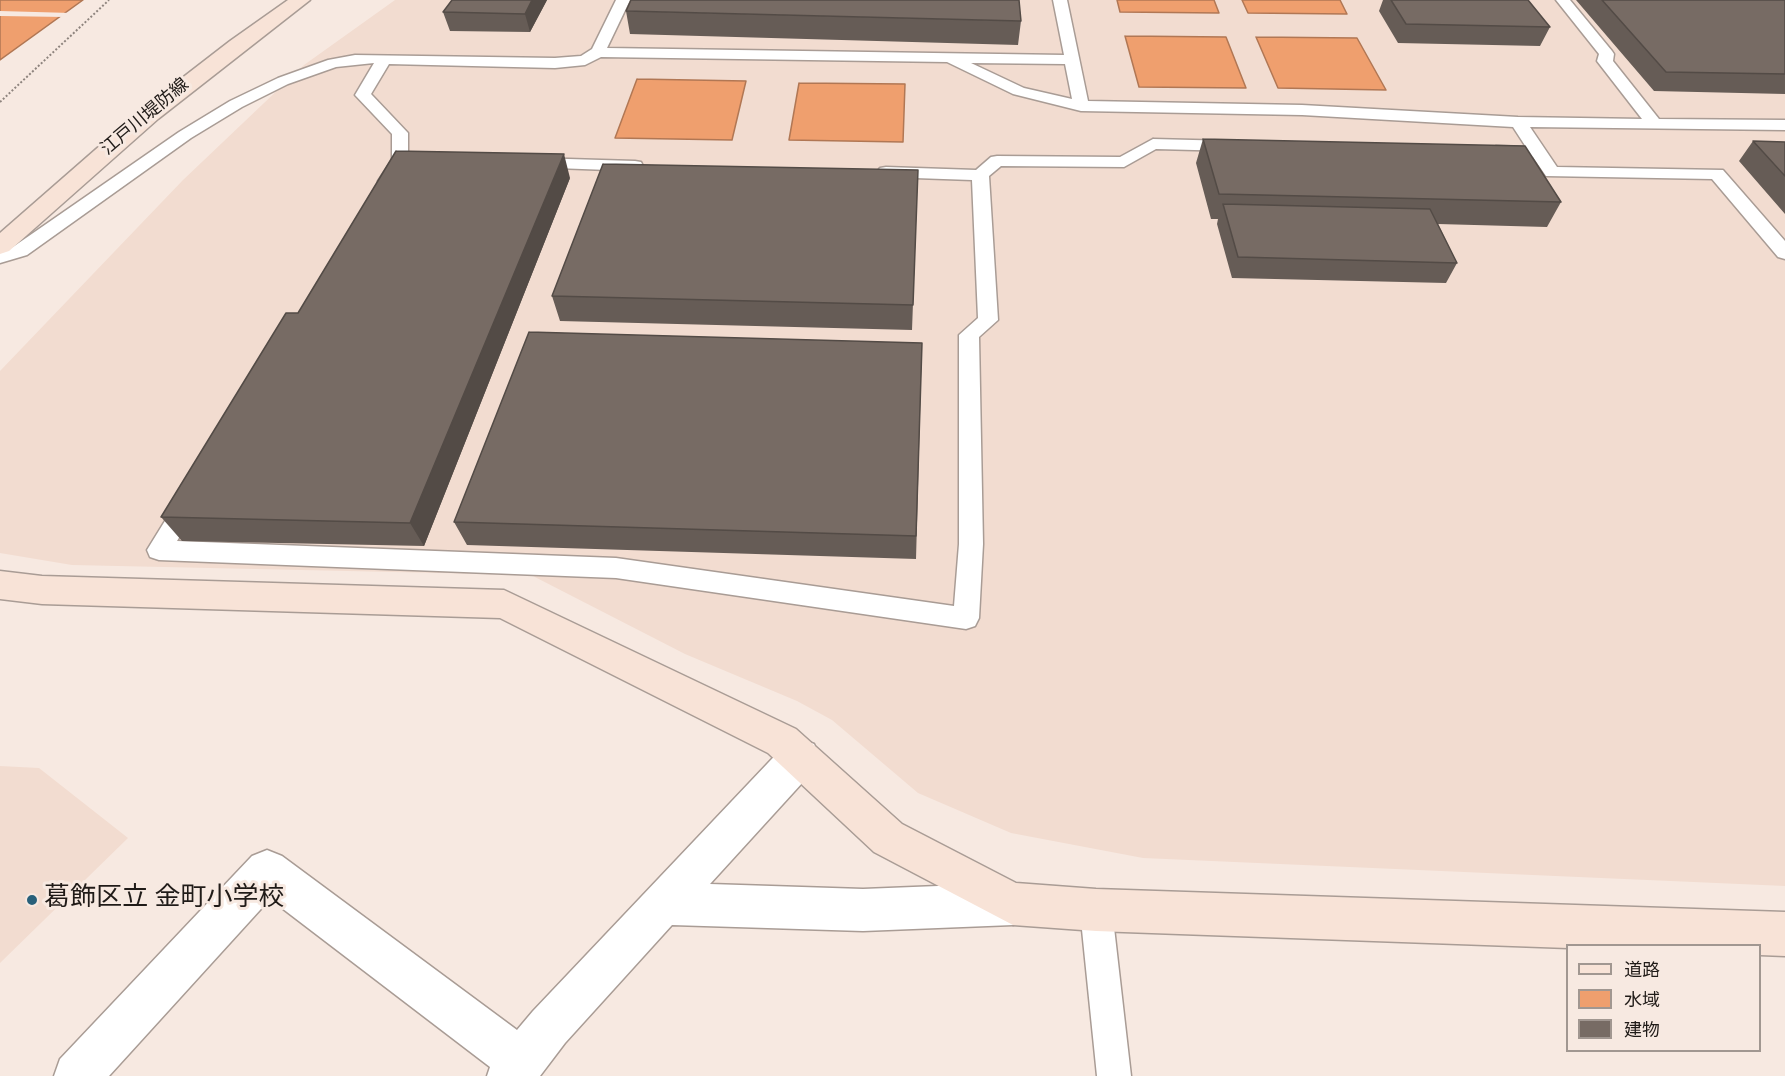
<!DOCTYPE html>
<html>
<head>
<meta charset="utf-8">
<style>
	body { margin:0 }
	#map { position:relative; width:1785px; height:1076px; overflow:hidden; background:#f7e9e1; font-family:Spectral,"Noto Sans JP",serif }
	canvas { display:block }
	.legend { position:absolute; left:1566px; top:944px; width:195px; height:108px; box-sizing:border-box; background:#f7e9e1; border:2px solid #a19791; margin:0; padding:8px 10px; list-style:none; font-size:18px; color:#201b18 }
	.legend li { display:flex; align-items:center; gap:12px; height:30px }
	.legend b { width:30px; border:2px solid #a19791 }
</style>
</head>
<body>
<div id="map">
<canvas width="1785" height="1076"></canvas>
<ul class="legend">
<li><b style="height:8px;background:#f8e3d7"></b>道路</li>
<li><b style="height:16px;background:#ef9f6e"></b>水域</li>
<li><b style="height:16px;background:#776b64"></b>建物</li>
</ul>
</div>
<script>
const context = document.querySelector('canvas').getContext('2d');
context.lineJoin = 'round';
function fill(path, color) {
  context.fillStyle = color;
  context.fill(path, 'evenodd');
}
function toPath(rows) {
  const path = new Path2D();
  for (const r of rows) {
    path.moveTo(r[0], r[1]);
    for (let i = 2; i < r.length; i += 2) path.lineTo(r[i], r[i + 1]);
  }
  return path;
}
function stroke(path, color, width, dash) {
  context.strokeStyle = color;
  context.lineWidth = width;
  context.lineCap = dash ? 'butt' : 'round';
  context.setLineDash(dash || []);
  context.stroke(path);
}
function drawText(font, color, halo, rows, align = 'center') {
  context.font = font + ' Spectral,"Noto Sans JP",serif';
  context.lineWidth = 6;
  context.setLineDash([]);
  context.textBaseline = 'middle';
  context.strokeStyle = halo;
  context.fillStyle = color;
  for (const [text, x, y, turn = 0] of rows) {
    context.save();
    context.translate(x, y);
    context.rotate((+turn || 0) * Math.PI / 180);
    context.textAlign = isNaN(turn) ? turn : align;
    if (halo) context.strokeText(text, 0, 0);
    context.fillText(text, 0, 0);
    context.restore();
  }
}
fill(toPath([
	[395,0,1785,0,1785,886,1143,858,1011,833,918,793,832,720,797,701,685,654,531,575,72,565,0,553,0,371,183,180,304,65],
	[0,766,39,768,128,838,0,963]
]), '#f2dcd0');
const water = toPath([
	[0,0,83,0,0,60,0,0],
	[1117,0,1214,0,1219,13,1120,12,1117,0],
	[1242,0,1340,0,1347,14,1248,13,1242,0],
	[1125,36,1226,37,1246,88,1139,87,1125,36],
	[1256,37,1357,38,1386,90,1278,88,1256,37],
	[637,79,746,81,732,140,615,138,637,79],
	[799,83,905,84,903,142,789,140,799,83]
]);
fill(water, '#ef9f6e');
stroke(water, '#b17754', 1.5);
fill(toPath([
	[0,11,71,13,65,17,0,16]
]), '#f7e9e1');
const lane = toPath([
	[616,0,630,0,607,48,1064,55,1053,0,1067,0,1088,101,1302,105,1518,117,1642,119,1597,61,1599,54,1556,0,1570,0,1612,51,1614,54,1613,61,1659,119,1785,120,1785,130,1530,127,1557,167,1723,170,1785,241,1785,259,1778,257,1712,179,1546,176,1533,157,1496,156,1488,151,1496,146,1526,147,1513,127,1302,115,1081,111,1013,94,947,62,601,57,585,65,555,68,389,64,371,94,408,133,408,160,393,185,387,186,381,185,378,181,392,160,392,134,355,95,374,63,336,67,288,84,242,107,191,138,27,255,0,263,0,251,13,247,179,132,230,101,278,78,328,60,355,55,555,58,581,56,592,49,616,0],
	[971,63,1065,64,1072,99,1024,88,971,63],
	[1153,139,1233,141,1241,146,1233,151,1156,149,1124,167,1001,166,989,176,998,320,979,337,983,544,979,618,975,626,966,629,616,578,159,560,150,557,147,550,181,495,189,492,197,495,201,501,177,541,616,558,954,606,959,544,959,335,978,318,972,180,886,177,880,176,877,172,880,168,886,167,976,170,991,157,997,156,1120,157,1153,139],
	[535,158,635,161,641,162,643,166,641,170,635,171,529,167,527,163,529,159,535,158],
	[1096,894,1107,899,1112,910,1131,1076,1097,1076,1080,910,1085,899,1096,894]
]);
const street = toPath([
	[800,739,814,744,819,757,814,770,710,884,863,889,1013,883,1028,889,1034,904,1028,919,1013,925,863,931,672,925,565,1043,540,1076,487,1076,490,1067,270,899,109,1076,54,1076,60,1059,252,856,267,850,282,856,517,1030,533,1011,786,744,800,739]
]);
const secondary = toPath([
	[288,0,310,0,158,119,9,251,0,254,0,233,142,109,230,41,288,0],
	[0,571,42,576,504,590,796,729,902,824,1016,883,1096,889,1785,912,1785,956,1760,955,1760,946,1568,946,1568,948,1096,931,1013,925,874,852,768,753,500,618,42,604,0,599,0,571]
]);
stroke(lane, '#a99c95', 3);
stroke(street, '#a99c95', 3);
stroke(secondary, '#a99c95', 3);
stroke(toPath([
	[0,102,109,0]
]), '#8e847e', 2, [2, 2]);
fill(lane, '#fff');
fill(street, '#fff');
fill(secondary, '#f8e3d7');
fill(toPath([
	[547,0,530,32,450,31,443,12],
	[1383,0,1528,0,1550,27,1540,46,1398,43,1379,11],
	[1576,0,1785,0,1785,94,1654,91],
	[626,11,1021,21,1018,45,630,34],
	[1203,139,1561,202,1547,227,1438,224,1457,263,1446,283,1232,278,1217,224,1218,219,1211,219,1196,163],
	[1753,141,1785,142,1785,214,1739,161],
	[570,178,424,546,182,541,161,517],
	[917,195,912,330,560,321,552,296],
	[922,343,916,559,467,545,454,522]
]), '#665c56');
fill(toPath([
	[532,0,547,0,530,32,525,14],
	[564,154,570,178,424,546,410,523]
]), '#534b46');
const building = toPath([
	[452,0,532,0,525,14,443,12,452,0],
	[631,0,1019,0,1021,21,626,11,631,0],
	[1391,0,1528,0,1550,27,1406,24,1391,0],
	[1602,0,1785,0,1785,74,1666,72,1602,0],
	[1203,139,1525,146,1561,202,1219,194,1203,139],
	[1753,141,1785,142,1785,176,1753,141],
	[396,151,564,154,410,523,161,517,286,313,298,313,396,151],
	[603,164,918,170,913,305,552,296,603,164],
	[1223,204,1430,209,1457,263,1238,257,1223,204],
	[529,332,922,343,916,536,454,522,529,332]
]);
fill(building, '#776b64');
stroke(building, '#534b46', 1.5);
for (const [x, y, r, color] of [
	[32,900,6,"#28607a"]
]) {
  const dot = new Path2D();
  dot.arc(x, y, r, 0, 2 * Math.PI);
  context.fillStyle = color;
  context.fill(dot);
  stroke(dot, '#f7e9e1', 2);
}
drawText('18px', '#201b18', '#f7e9e1', [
	["江戸川堤防線",146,118,-40]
]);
drawText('26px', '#201b18', '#f7e9e1', [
	["葛飾区立 金町小学校",44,900]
], 'left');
</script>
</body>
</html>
